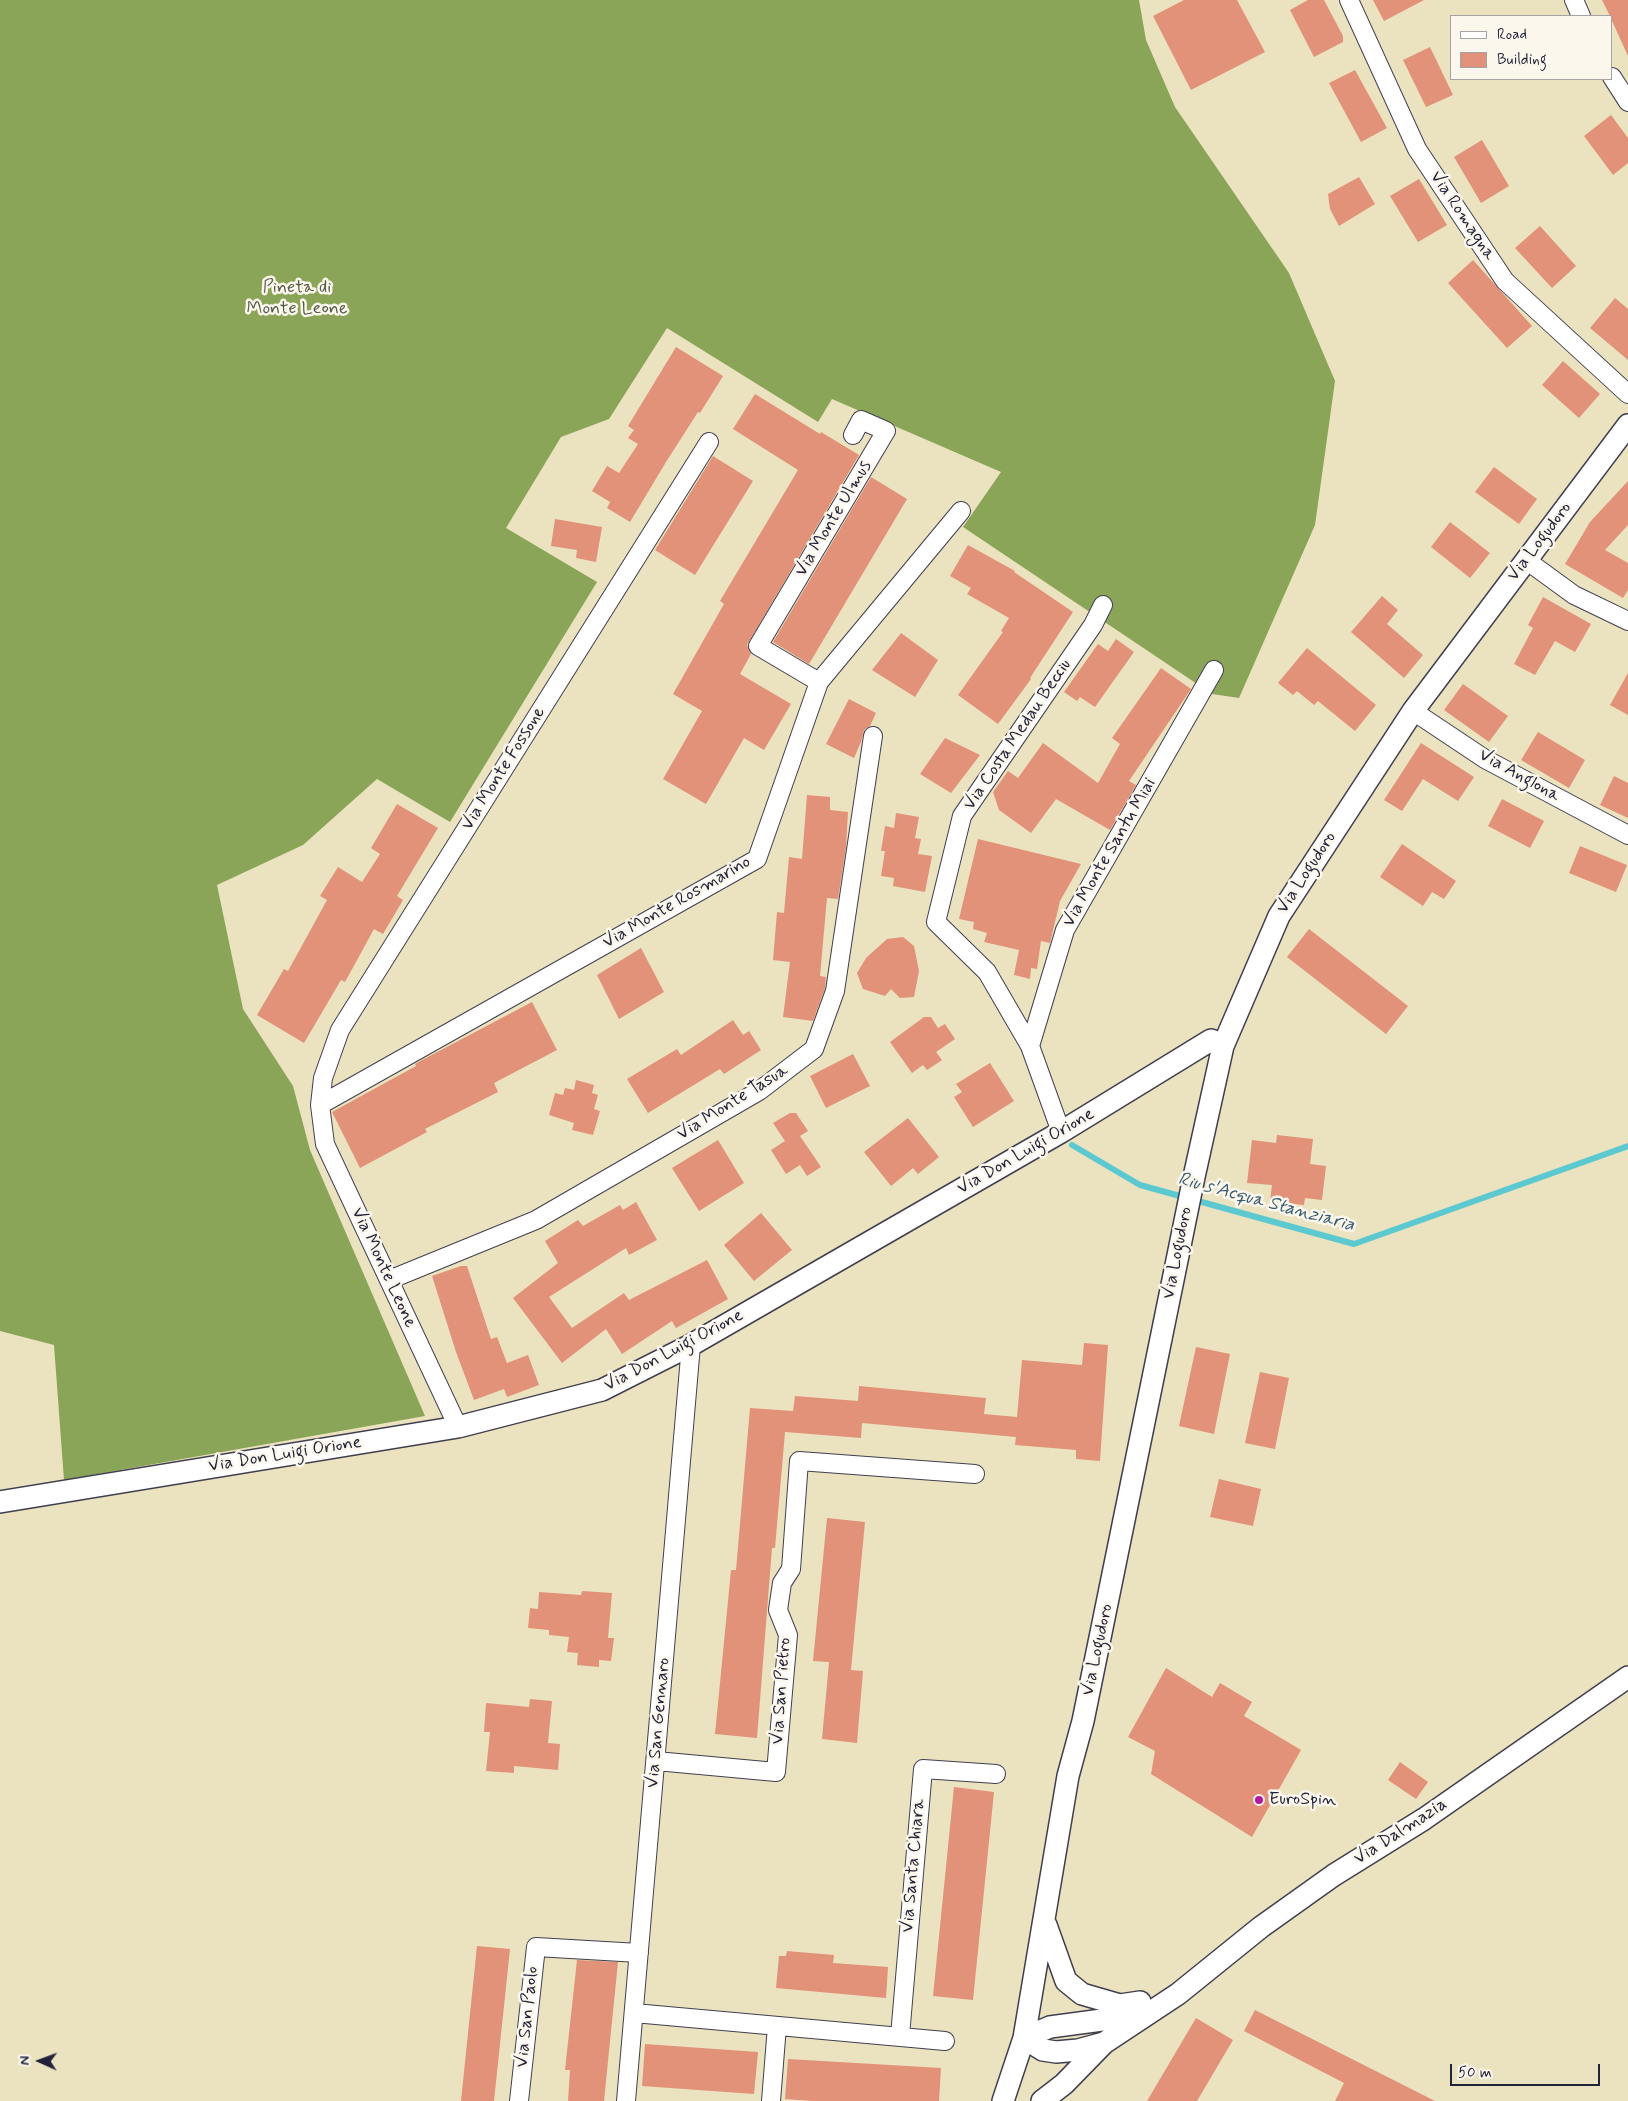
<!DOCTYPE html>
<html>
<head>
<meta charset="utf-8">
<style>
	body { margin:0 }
	#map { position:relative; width:1628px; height:2101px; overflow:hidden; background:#ebe2c0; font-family:Mynerve,sans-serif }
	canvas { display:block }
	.legend { position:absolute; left:1450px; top:15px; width:162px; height:65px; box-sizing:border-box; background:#fbf7ec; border:1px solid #a4a2a5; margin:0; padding:6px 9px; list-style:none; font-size:15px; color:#22223b }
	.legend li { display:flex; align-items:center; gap:10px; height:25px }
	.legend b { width:25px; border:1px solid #a4a2a5 }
	.north { position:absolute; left:15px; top:2036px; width:50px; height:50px; -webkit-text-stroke:4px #fbf7ec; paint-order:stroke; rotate:272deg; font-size:14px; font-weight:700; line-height:20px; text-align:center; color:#22223b }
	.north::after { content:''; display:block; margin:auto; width:18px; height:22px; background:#22223b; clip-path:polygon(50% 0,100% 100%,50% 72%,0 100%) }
	.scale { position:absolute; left:1450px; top:2064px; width:150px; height:22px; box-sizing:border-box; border:2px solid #22223b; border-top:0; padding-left:6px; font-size:15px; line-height:18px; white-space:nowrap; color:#22223b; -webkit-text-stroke:4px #fbf7ec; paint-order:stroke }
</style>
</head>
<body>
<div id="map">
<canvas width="1628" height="2101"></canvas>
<ul class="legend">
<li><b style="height:6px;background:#fff"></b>Road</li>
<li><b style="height:14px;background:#e29278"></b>Building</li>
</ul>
<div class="north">N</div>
<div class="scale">50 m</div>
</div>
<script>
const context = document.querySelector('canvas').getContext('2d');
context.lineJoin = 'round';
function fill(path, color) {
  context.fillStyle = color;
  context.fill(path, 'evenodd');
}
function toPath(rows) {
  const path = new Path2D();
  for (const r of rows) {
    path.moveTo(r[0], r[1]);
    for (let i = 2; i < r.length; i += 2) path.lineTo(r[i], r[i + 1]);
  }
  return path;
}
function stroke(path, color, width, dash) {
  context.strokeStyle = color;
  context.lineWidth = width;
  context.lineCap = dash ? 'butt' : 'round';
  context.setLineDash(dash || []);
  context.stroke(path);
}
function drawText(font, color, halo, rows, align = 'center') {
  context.font = font + ' Mynerve,sans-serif';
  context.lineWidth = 5;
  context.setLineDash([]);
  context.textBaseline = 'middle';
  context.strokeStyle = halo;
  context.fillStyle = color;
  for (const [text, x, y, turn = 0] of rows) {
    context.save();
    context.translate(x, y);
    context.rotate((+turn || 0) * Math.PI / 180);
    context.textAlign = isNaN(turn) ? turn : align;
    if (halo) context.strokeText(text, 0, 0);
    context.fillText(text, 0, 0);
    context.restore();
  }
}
fill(toPath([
	[0,0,1139,0,1146,40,1175,107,1289,273,1335,381,1315,525,1239,698,1212,694,963,527,1001,472,832,399,818,422,667,328,609,419,561,437,506,528,597,582,450,822,377,779,303,845,217,885,243,1009,293,1086,310,1150,425,1416,64,1480,54,1345,0,1331]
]), '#8aa557');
stroke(toPath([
	[1072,1145,1140,1185,1354,1244,1628,1146]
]), '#5cc9d1', 6);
fill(toPath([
	[1184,0,1237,0,1265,52,1191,90,1153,16],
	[1308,0,1324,0,1343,36,1343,42,1314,57,1290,10],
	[1373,0,1424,0,1384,21],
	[1602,0,1628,0,1628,56,1612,21,1612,16,1610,16],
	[1430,47,1453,95,1426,107,1403,60],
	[1355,70,1387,128,1361,142,1329,83],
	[1611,115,1628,138,1628,163,1613,175,1584,136],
	[1482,140,1509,186,1481,203,1454,157],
	[1359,177,1375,204,1339,226,1330,209,1328,194],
	[1419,179,1447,225,1418,242,1390,196],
	[1540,226,1576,266,1552,288,1515,248],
	[1473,260,1532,326,1507,348,1448,283],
	[1615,298,1628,309,1628,360,1590,328],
	[676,347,723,376,700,413,698,412,666,462,630,522,607,508,610,502,592,491,607,466,619,473,638,444,628,438,634,430,628,426],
	[1563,361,1600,394,1579,418,1542,385],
	[755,394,820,434,821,432,859,455,747,645,751,654,740,674,791,704,764,750,744,738,706,804,663,779,702,711,673,694,724,604,720,601,798,470,733,429],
	[713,456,753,481,695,575,655,550],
	[1494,467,1537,499,1519,524,1475,492],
	[871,477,907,499,809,664,773,642],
	[1628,481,1628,525,1605,550,1628,563,1628,590,1623,598,1565,564,1590,522],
	[555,519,602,527,596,562,576,558,577,550,551,546],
	[1450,522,1490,553,1470,578,1431,547],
	[968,545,1015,571,1014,572,1073,612,1030,678,1031,679,998,724,958,695,1003,632,1001,631,1009,618,967,594,971,588,950,576],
	[1382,596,1398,610,1387,624,1423,655,1404,678,1351,632],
	[1543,597,1591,624,1575,652,1555,641,1535,675,1514,664,1533,628,1528,625],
	[901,633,938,660,915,697,872,670],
	[1116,639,1134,652,1095,707,1080,697,1077,701,1064,692,1098,644,1108,651],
	[1307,648,1376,705,1355,731,1318,701,1314,705,1297,691,1293,695,1278,683],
	[1161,668,1191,689,1129,781,1136,785,1110,830,1056,799,1031,833,999,810,993,792,1008,771,1018,778,1043,743,1098,783,1120,744,1112,738],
	[1628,673,1628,715,1610,705],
	[1463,684,1508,716,1489,742,1444,710],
	[849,699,876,713,870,726,864,730,861,742,854,758,826,744],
	[1538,732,1585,760,1569,788,1521,760],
	[945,738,980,755,951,793,920,774],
	[1421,743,1474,777,1458,801,1423,779,1402,811,1384,800],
	[1614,776,1628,783,1628,818,1600,805],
	[807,795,830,797,830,810,848,812,846,847,838,899,827,898,820,976,826,977,825,988,813,1021,783,1017,790,962,773,960,777,912,784,913,789,857,802,859],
	[1502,799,1544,821,1530,848,1488,826],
	[397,804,438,828,397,896,403,900,383,934,374,929,345,982,341,980,304,1043,257,1015,284,969,288,971,327,900,320,896,338,867,362,882,380,854,371,848],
	[896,813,919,817,915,838,921,839,918,854,932,856,925,892,893,886,894,878,881,876,885,851,881,851,885,826,894,828],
	[978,839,1081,864,1060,901,1050,943,1041,941,1037,969,1031,968,1030,979,1014,975,1019,950,984,942,987,933,973,929,974,922,959,919],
	[1402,844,1456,881,1444,899,1432,892,1423,906,1380,877],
	[1580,846,1627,865,1616,892,1569,873],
	[1309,929,1408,1006,1386,1034,1287,957],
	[903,937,914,946,919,971,914,997,900,998,891,989,885,996,863,989,857,973,866,958,887,939],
	[641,948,664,992,619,1019,597,975],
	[532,1002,557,1050,494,1083,498,1092,425,1129,427,1132,360,1168,332,1112,416,1066,415,1064,424,1059],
	[924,1017,931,1017,938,1028,945,1024,955,1039,936,1052,942,1060,927,1070,923,1065,912,1073,890,1042],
	[733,1020,743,1035,749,1031,761,1050,724,1074,720,1069,648,1113,627,1079,677,1049,681,1055],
	[853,1054,870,1086,826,1108,810,1076],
	[990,1063,1014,1101,973,1127,954,1097,962,1092,956,1084],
	[576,1080,594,1085,592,1093,598,1095,594,1109,600,1111,593,1135,572,1130,574,1123,549,1115,555,1093,563,1095,565,1088,574,1090],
	[790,1113,796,1113,808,1131,800,1136,821,1167,807,1176,800,1165,786,1174,771,1150,785,1141,773,1123],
	[908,1118,939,1157,918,1174,913,1168,891,1186,864,1152],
	[1277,1135,1313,1139,1310,1164,1326,1166,1322,1200,1305,1198,1304,1205,1270,1202,1272,1185,1247,1183,1252,1140,1276,1143],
	[718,1140,744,1183,699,1211,672,1168],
	[636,1202,657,1240,629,1255,626,1248,549,1297,572,1328,624,1293,629,1300,707,1260,728,1299,676,1328,672,1321,622,1354,606,1329,562,1363,513,1298,558,1263,545,1241,578,1220,583,1226,620,1205,623,1210],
	[761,1213,792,1250,754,1281,724,1245],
	[461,1266,467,1266,491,1339,497,1337,507,1363,528,1355,539,1385,507,1397,504,1389,474,1400,456,1352,432,1276],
	[1084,1343,1108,1345,1100,1461,1076,1459,1076,1450,1015,1445,1016,1437,862,1423,861,1438,785,1432,775,1548,772,1548,757,1738,715,1734,731,1570,736,1570,750,1408,793,1411,795,1396,858,1401,859,1386,986,1398,984,1414,1017,1417,1022,1360,1082,1365],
	[1196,1347,1230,1354,1214,1434,1179,1426],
	[1260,1372,1289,1378,1275,1449,1245,1443],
	[1219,1479,1261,1489,1253,1526,1210,1517],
	[827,1518,865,1522,851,1670,863,1671,857,1743,822,1739,829,1662,813,1661],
	[582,1591,612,1593,608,1638,614,1638,611,1661,599,1660,599,1667,577,1665,578,1653,567,1652,569,1637,549,1635,549,1630,528,1628,530,1608,538,1609,539,1592,581,1595],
	[1166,1668,1212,1697,1220,1683,1252,1702,1244,1716,1301,1750,1252,1837,1151,1774,1155,1751,1128,1737],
	[530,1699,552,1701,548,1743,560,1744,558,1770,514,1766,514,1773,486,1771,490,1732,484,1732,486,1703,529,1707],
	[1400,1762,1428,1782,1416,1799,1388,1780],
	[954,1787,994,1792,973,2000,933,1996],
	[477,1946,510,1949,494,2101,461,2101],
	[787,1951,834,1955,833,1963,888,1967,886,1998,776,1988,779,1956,786,1956],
	[577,1960,618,1962,604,2101,568,2101,570,2070,565,2070],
	[1255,2010,1435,2101,1335,2101,1344,2083,1244,2031],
	[1196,2018,1233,2040,1197,2101,1147,2101],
	[645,2044,758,2052,754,2094,642,2086],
	[788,2059,941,2068,939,2101,813,2101,785,2099]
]), '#e29278');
const minor = toPath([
	[1349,0,1417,149,1505,281,1628,394],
	[1574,0,1581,16],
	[1612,77,1628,102],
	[1526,560,1574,595,1628,621],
	[819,682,758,646,886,431,861,420,853,435],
	[1413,711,1485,759,1628,835],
	[1030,1046,1065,930,1214,670],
	[320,1105,757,859,819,682,961,511],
	[1061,1132,1030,1046,987,972,936,922,962,816,1093,625,1103,605],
	[389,1280,536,1220,759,1091,814,1049,835,991,873,736],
	[458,1427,325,1144,320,1105,323,1078,340,1030,709,442],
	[656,1761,776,1772,788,1635,778,1610,782,1583,791,1569,799,1461,975,1474],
	[634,2013,945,2041],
	[900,2036,923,1769,996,1774],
	[519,2101,536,1947,639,1953],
	[626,2101,691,1345],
	[771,2101,777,2026]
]);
const tertiary = toPath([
	[0,1502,458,1427,602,1390,691,1345,1061,1132,1211,1040,1223,1046],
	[1046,1925,1066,1981,1082,1994,1120,2005,1140,2002],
	[1024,2038,1050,2027,1117,2018,1139,2005],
	[1024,2038,1043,2050,1056,2052,1078,2050,1104,2043],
	[1003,2101,1024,2038,1068,1776,1083,1721,1194,1177,1223,1046,1279,916,1413,711,1628,425],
	[1042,2101,1064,2084,1104,2043,1178,1994,1261,1927,1334,1875,1424,1819,1628,1677]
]);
stroke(minor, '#403f4f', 20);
stroke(tertiary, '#403f4f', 24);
stroke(minor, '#fff', 18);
stroke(tertiary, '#fff', 21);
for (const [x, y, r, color] of [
	[1259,1800,5,"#b5179e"]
]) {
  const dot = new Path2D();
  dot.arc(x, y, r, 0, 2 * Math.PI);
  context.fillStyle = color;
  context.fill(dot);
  stroke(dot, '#fbf7ec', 2);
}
drawText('18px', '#22223b', '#fbf7ec', [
	["Via Romagna",1462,216,56],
	["Via Monte Ulmus",834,519,-59],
	["Via Logudoro",1540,542,-53],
	["Via Costa Medau Becciu",1018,735,-56],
	["Via Monte Fossone",504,769,-58],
	["Via Anglona",1519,776,29],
	["Via Monte Santu Miai",1110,853,-60],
	["Via Logudoro",1307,873,-57],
	["Via Monte Rosmarino",677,903,-30],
	["Via Monte Tasua",733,1103,-32],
	["Via Don Luigi Orione",1026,1152,-30],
	["Via Logudoro",1178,1253,-79],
	["Via Monte Leone",383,1268,65],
	["Via Don Luigi Orione",674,1351,-28],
	["Via Don Luigi Orione",285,1455,-9],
	["Via Logudoro",1098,1650,-78],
	["Via San Pietro",782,1691,-86],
	["Via San Gennaro",659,1723,-85],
	["Via Dalmazia",1401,1832,-33],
	["Via Santa Chiara",914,1866,-85],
	["Via San Paolo",528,2017,-84]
]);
drawText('18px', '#535948', '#fbf7ec', [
	["Pineta di",297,288],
	["Monte Leone",297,309]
]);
drawText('18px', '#22223b', '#fbf7ec', [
	["EuroSpin",1269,1800]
], 'left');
drawText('italic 19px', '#365c70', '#fbf7ec', [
	["Riu s'Acqua Stanziaria",1266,1203,15]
]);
</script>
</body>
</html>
